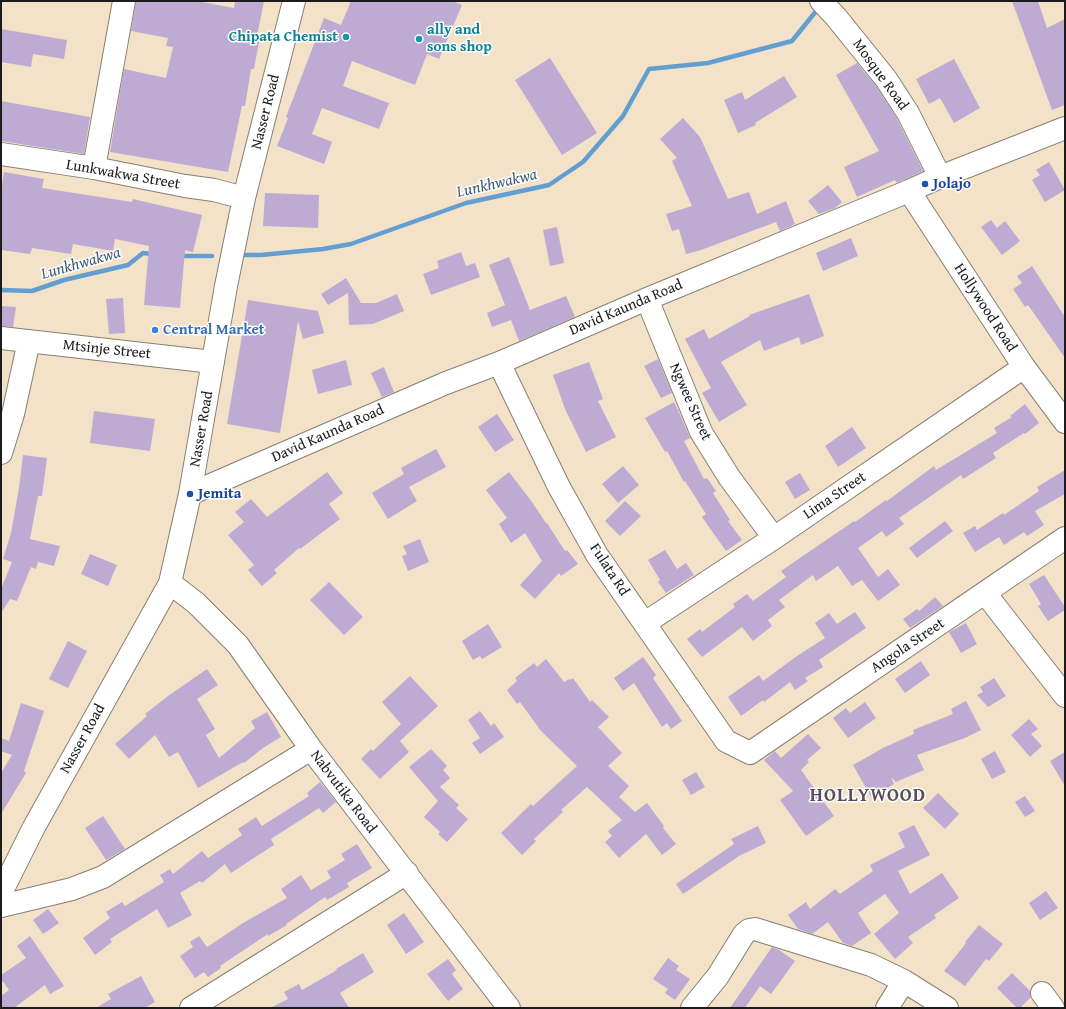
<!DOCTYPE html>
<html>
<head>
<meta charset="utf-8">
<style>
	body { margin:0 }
	#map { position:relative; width:1066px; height:1009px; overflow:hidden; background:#f3e2c7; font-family:"Gentium Book Plus",serif }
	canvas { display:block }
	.frame { position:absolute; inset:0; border:2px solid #1c1c1c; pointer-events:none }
</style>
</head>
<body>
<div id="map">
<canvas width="1066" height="1009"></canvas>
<div class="frame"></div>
</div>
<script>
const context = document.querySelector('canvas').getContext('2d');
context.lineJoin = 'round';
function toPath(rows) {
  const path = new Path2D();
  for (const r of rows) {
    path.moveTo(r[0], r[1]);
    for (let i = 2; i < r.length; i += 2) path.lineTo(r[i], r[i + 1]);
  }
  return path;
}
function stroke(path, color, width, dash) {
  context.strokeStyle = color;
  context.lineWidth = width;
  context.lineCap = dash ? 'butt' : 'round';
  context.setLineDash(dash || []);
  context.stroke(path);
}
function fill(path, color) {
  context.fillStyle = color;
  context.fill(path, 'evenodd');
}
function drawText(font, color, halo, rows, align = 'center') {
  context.font = font + ' "Gentium Book Plus",serif';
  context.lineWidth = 3;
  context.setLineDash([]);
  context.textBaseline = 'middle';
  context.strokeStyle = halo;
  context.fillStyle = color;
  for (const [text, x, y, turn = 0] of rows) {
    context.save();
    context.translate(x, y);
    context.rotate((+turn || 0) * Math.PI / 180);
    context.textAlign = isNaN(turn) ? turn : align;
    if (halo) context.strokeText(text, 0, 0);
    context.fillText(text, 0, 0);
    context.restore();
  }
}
stroke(toPath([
	[239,255,261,255,323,249,351,244,466,203,549,185,583,162,623,116,649,69,708,63,792,41,817,10],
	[178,256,212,256],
	[1,290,32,291,64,280,128,265,143,253,153,254]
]), '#639ed3', 4.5);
fill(toPath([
	[136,1,197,1,234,8,235,1,264,1,257,36,260,37,254,69,251,69,245,106,242,106,228,172,110,152,124,69,166,78,173,47,166,46,168,38,131,31],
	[351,1,452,1,462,5,439,59,427,54,415,85,352,61,343,86,389,103,379,129,322,108,312,134,332,142,324,164,277,146,288,118,286,117,324,18,341,25],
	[1012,1,1038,1,1047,28,1065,19,1065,105,1052,110],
	[1,29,67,40,64,59,33,54,31,67,1,62],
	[550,58,597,133,562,155,515,80],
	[954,59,980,108,954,123,940,98,929,104,916,79],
	[857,63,876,86,896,117,923,171,897,183,895,180,857,197,844,167,879,151,836,75],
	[784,76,797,97,755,123,756,125,738,133,724,100,742,92,745,100],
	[1,101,90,117,84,154,1,141],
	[683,118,700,137,728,199,749,192,757,214,786,201,795,224,780,231,776,222,701,250,686,254,679,229,672,231,666,214,692,206,672,161,677,158,660,139],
	[1049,162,1065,190,1045,202,1032,180,1040,175,1036,170],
	[4,172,44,179,42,188,132,202,133,199,202,215,193,252,185,250,180,308,144,305,149,246,115,239,113,251,73,244,71,254,32,248,30,254,1,250,1,191],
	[828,185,842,202,835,208,819,214,808,201],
	[265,193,319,195,318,228,263,226],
	[991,220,997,228,1005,221,1020,241,1002,255,981,227],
	[557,227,564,263,550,266,543,230],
	[851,238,858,256,823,271,816,253],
	[461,252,466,266,475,263,480,277,431,295,423,274,439,268,437,261],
	[509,257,530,310,566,296,575,317,519,341,511,320,492,327,487,313,505,305,489,265],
	[1032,266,1065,317,1065,358,1028,305,1025,307,1013,289,1022,283,1017,276],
	[346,278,361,303,376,303,397,294,404,311,373,324,349,325,348,293,328,305,321,294],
	[809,294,824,336,801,345,799,337,764,351,760,340,721,362,747,405,719,422,702,393,711,388,685,339,704,329,709,339,750,316,749,315],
	[123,298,125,333,109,334,106,299],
	[248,300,318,311,324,333,303,339,298,321,280,433,227,424],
	[1,306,16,307,13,327,1,326],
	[658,359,672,393,661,398,644,366],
	[346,360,352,385,318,394,312,370],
	[589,362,603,399,598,401,616,437,586,452,565,409,553,375],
	[384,367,394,392,382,397,371,373],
	[674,402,679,412,690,438,684,441,704,479,707,478,716,491,713,493,730,520,728,521,742,540,726,551,702,517,706,514,685,481,684,482,667,451,665,452,645,418],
	[1025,404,1039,423,1025,434,1024,433,993,453,996,458,963,479,961,475,899,518,904,524,886,537,882,531,858,548,878,577,888,569,900,585,878,601,862,580,852,586,838,566,816,581,813,575,779,600,785,607,768,620,772,626,753,641,742,627,702,657,687,639,700,629,702,632,735,607,733,604,747,594,753,601,786,577,781,571,854,521,855,522,886,500,887,501,934,466,936,470,997,433,994,428,1012,417,1010,416],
	[94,411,155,419,150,451,90,443],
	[497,414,514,440,495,452,478,427],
	[852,427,866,448,838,467,825,446],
	[436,449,446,467,409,487,417,501,388,519,372,493,404,474,401,468],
	[23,455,47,458,42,496,38,496,30,539,60,546,54,566,38,562,36,569,31,567,17,601,10,599,1,613,1,589,12,562,3,559,11,533,19,488],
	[623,466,639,485,618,503,602,484],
	[1065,470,1065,494,1035,511,1044,525,1027,536,1024,532,1004,545,999,537,975,552,963,533,975,526,977,530,1003,513,1004,515,1039,491,1037,487],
	[327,472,343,493,329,504,340,519,300,549,299,548,274,570,277,573,262,586,248,570,254,565,228,535,244,522,235,512,251,499,267,517],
	[509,472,532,502,546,523,547,523,565,551,567,550,578,564,561,576,559,573,535,599,520,585,542,561,525,533,511,543,499,524,507,518,486,490],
	[800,473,810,490,795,499,785,482],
	[625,501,641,516,620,536,605,521],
	[945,521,953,531,917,558,909,548],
	[420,539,429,562,408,571,402,556,407,554,403,546],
	[665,550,677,569,686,563,694,575,666,593,658,582,660,580,648,560],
	[90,554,117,565,108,586,81,574],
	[1044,575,1065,607,1065,610,1048,621,1038,606,1041,604,1029,584],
	[329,582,363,617,344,635,310,600],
	[935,597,943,606,910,628,903,619,917,609,919,611],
	[855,612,866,628,819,660,823,667,805,678,808,681,795,690,790,682,764,702,763,700,741,716,728,697,759,675,763,681,797,656,825,638,815,623,829,613,837,624],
	[966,623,977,644,961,653,949,632],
	[488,624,502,647,482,659,480,656,473,660,462,641],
	[68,641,87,651,68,688,49,679],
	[643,657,656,675,653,678,682,721,671,729,667,723,662,727,634,683,623,691,614,678],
	[546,659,564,682,569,679,570,680,573,678,590,702,592,700,609,717,598,727,622,753,608,766,629,786,619,797,635,812,647,803,664,826,663,828,676,844,662,855,646,834,619,858,605,842,612,836,608,831,622,820,587,787,561,810,563,812,534,839,536,841,522,855,501,833,531,804,533,806,577,766,541,731,520,702,517,704,507,690,517,681,515,678,534,663,537,667],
	[921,661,930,675,905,693,895,679],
	[207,669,218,685,197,699,215,729,206,735,219,758,255,728,251,721,267,712,281,737,263,748,244,763,243,762,198,788,178,752,169,757,155,735,129,759,115,744,147,716,145,714,168,696],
	[410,676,438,706,400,741,409,752,380,779,361,759,371,749,373,751,401,724,382,702],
	[994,678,1006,696,988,707,977,695,983,692,980,687],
	[966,701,981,730,965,738,917,755,924,770,896,782,891,777,894,784,871,797,853,765,883,748,914,734,913,730,953,714,951,709],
	[865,702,876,718,848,738,833,718,846,708,850,713],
	[21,703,44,711,24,771,26,773,1,814,1,773,12,755,1,751,1,738,9,741],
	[480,711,491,726,494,723,504,737,480,754,472,743,480,738,468,720],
	[1029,719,1038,729,1031,734,1042,746,1030,757,1011,735],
	[808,734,821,748,807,760,809,762,801,770,834,816,806,836,780,800,793,791,764,760,775,751,781,758],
	[431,749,447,766,443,770,450,778,440,787,459,805,456,808,468,819,447,842,438,834,440,832,424,817,438,801,409,767],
	[995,751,1006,772,992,779,981,759],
	[1065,752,1065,786,1050,761],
	[696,772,705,787,691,795,682,780],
	[320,782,336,802,323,813,319,808,271,839,274,845,231,873,225,864,202,883,200,881,180,893,192,915,168,928,157,909,110,939,112,942,95,955,83,938,110,918,106,912,122,902,125,906,164,882,160,875,170,869,173,874,202,851,208,858,242,835,238,829,256,817,262,826,309,796,307,793],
	[938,793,959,814,945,829,923,808],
	[1025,796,1035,811,1025,817,1015,802],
	[103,816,125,849,106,860,85,828],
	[914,825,930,855,898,871,910,894,942,873,959,898,934,915,936,918,908,937,913,943,895,959,874,934,899,913,885,894,858,913,871,933,852,946,843,943,828,922,812,934,798,929,788,915,806,902,810,909,835,889,840,894,873,871,870,865,905,847,898,833],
	[758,826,766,843,739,856,683,894,676,884,734,844,731,839],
	[357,844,372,868,347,883,349,887,327,900,325,897,286,924,287,925,268,936,268,934,220,966,221,968,208,977,204,972,195,978,180,956,193,947,190,942,199,936,207,947,243,923,287,898,281,889,301,875,311,890,331,878,327,871,345,860,341,854],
	[1046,891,1058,908,1040,920,1029,903],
	[48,909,59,923,43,934,33,920],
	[404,913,424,942,406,954,387,925],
	[979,925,1003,944,989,961,986,959,965,986,944,971,966,943,965,942],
	[30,936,64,986,50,994,45,985,14,1008,1,1008,1,996,9,990,1,979,1,975,26,958,17,946],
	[772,947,779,950,795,961,771,994,760,986,745,1008,730,1008],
	[363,953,374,972,340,993,349,1008,270,1008,288,999,284,992,299,984,302,990,337,970,336,969],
	[668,958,679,966,676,970,690,979,675,1000,665,993,668,989,653,979],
	[448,959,456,970,452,974,463,989,448,1001,427,974],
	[1012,973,1030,991,1031,997,1020,1008,1017,1008,997,988],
	[141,976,155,1002,145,1008,96,1008,111,999,108,994]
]), '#beabd3');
const minor = toPath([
	[821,1,836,17,886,79,908,113,940,177],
	[1,154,94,168,185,186,214,190,244,198],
	[94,168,124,1],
	[909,191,1024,367,1065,422],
	[647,299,701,432,729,477,774,538],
	[1,338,213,362],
	[499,363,559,487,597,555,726,741,750,753,1065,538],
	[1,453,13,414,29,341],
	[190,494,446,383,499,363,647,299,909,191,940,177,1065,128],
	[170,583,196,603,238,645,311,749,509,1008],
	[985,593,1065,696],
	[645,623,774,538,1024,367],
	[1,893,34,827,170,583,190,494,226,286,244,198,294,1],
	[1,906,72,889,103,877,311,749],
	[1042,993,1053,1008],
	[191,1008,407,873],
	[692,1008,718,976,744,934,749,930,755,929,871,965,904,981,947,1008],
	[887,1008,904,981]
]);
stroke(minor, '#887f72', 24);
stroke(minor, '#fff', 22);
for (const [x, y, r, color] of [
	[346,37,4,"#0f9aa8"],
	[419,39,4,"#0f9aa8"],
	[925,184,4,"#1a4fb4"],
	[155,330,4,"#3f7fe0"],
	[190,494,4,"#1a4fb4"]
]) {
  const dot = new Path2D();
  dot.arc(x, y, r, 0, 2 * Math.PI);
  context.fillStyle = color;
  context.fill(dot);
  stroke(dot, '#fff', 1.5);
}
drawText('bold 15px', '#0d838f', '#fff', [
	["ally and",427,30],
	["sons shop",427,47],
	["Chipata Chemist",338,37,"right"]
], 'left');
drawText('15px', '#1c1c1c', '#fff', [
	["Mosque Road",880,75,54],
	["Nasser Road",266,112,-76],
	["Lunkwakwa Street",123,175,10],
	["David Kaunda Road",626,308,-23],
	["Hollywood Road",985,308,57],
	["Mtsinje Street",107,350,6],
	["Ngwee Street",690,402,66],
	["Nasser Road",202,429,-80],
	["David Kaunda Road",328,434,-24],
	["Lima Street",835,496,-34],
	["Fulata Rd",609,570,57],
	["Angola Street",908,646,-34],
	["Nasser Road",83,739,-61],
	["Nabvutika Road",343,792,53]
]);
drawText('bold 15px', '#164399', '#fff', [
	["Jolajo",933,184],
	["Jemita",198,494]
], 'left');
drawText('bold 15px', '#366cbe', '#fff', [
	["Central Market",163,330]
], 'left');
drawText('italic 16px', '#405d78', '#fff', [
	["Lunkhwakwa",497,184,-13],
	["Lunkhwakwa",81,264,-16]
]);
context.letterSpacing = '1px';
drawText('bold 19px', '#554e5c', '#fff', [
	["HOLLYWOOD",868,796]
]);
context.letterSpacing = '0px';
</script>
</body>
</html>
